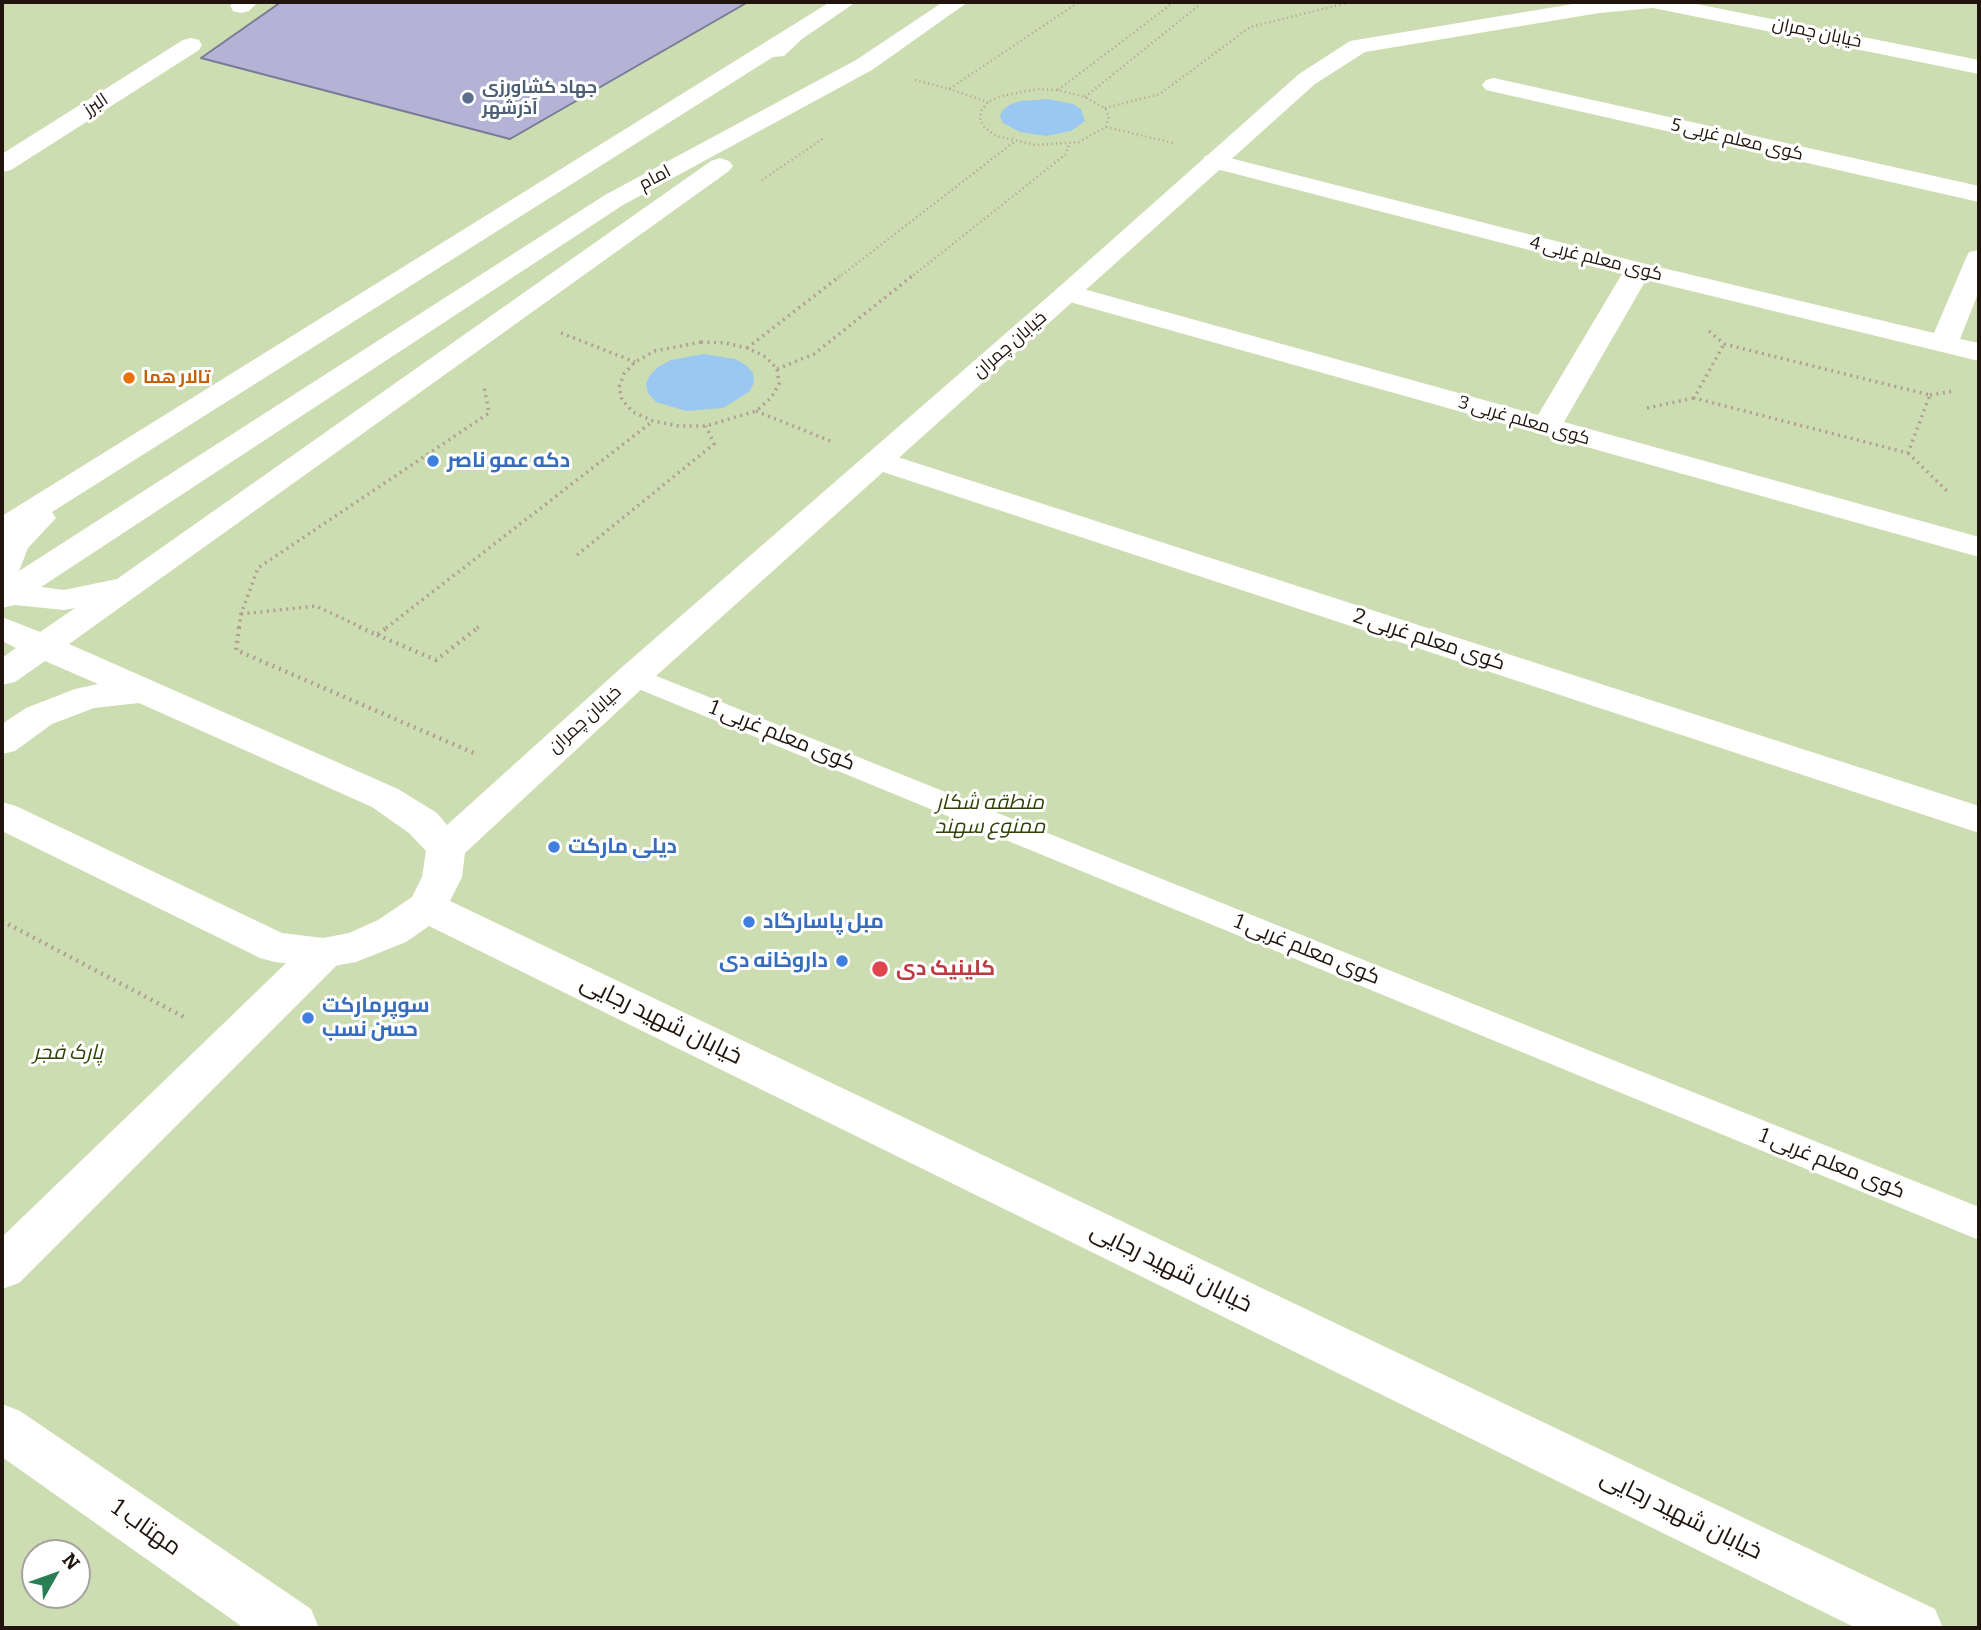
<!DOCTYPE html>
<html>
<head>
<meta charset="utf-8">
<style>
	body { margin:0 }
	#map { position:relative; width:1981px; height:1630px; overflow:hidden; background:#fbe6d9; font-family:Bitter,serif }
	canvas { display:block }
	.frame { position:absolute; inset:0; border:4px solid #20140c; pointer-events:none }
	.north { position:absolute; left:21px; top:1539px; width:70px; height:70px; box-sizing:border-box; background:#fff; border:2px solid #a6a19e; border-radius:50%; rotate:50deg; font-size:19px; font-weight:700; line-height:28px; text-align:center; color:#20140c }
	.north::after { content:''; display:block; margin:auto; width:24px; height:32px; background:#297f53; clip-path:polygon(50% 0,100% 100%,50% 72%,0 100%) }
</style>
</head>
<body>
<div id="map">
<canvas width="1981" height="1630"></canvas>
<div class="frame"></div>
<div class="north">N</div>
</div>
<script>
const context = document.querySelector('canvas').getContext('2d');
context.lineJoin = 'round';
function fill(path, color) {
  context.fillStyle = color;
  context.fill(path, 'evenodd');
}
function toPath(rows) {
  const path = new Path2D();
  for (const r of rows) {
    path.moveTo(r[0], r[1]);
    for (let i = 2; i < r.length; i += 2) path.lineTo(r[i], r[i + 1]);
  }
  return path;
}
function stroke(path, color, width, dash) {
  context.strokeStyle = color;
  context.lineWidth = width;
  context.lineCap = dash ? 'butt' : 'round';
  context.setLineDash(dash || []);
  context.stroke(path);
}
function drawText(font, color, halo, rows, align = 'center') {
  context.font = font + ' Bitter,Cairo,serif';
  context.lineWidth = 6;
  context.setLineDash([]);
  context.textBaseline = 'middle';
  context.strokeStyle = halo;
  context.fillStyle = color;
  for (const [text, x, y, turn = 0] of rows) {
    context.save();
    context.translate(x, y);
    context.rotate((+turn || 0) * Math.PI / 180);
    context.textAlign = isNaN(turn) ? turn : align;
    if (halo) context.strokeText(text, 0, 0);
    context.fillText(text, 0, 0);
    context.restore();
  }
}
fill(toPath([
	[2,2,1979,2,1979,1628,2,1628],
	[35,1553,77,1553,77,1595,35,1595]
]), '#ccdeb1');
fill(toPath([
	[1048,99,1073,104,1081,109,1085,121,1071,131,1046,136,1020,132,1003,123,1000,117,1002,111,1009,105,1020,101],
	[704,354,735,359,746,365,753,373,754,383,749,392,723,408,686,411,656,402,648,393,646,384,650,375,658,367,671,360]
]), '#9bc8f1');
const building = toPath([
	[281,2,748,2,510,139,201,58,281,2]
]);
fill(building, '#b4b3d5');
stroke(building, '#797998', 2);
stroke(toPath([
	[915,80,949,89,1079,2],
	[949,89,988,102],
	[1038,89,1058,90,1085,97,1105,108,1109,117,1106,127,1079,142,1036,145,996,136,985,128,980,120,981,111,988,102,1001,96,1038,89],
	[1058,90,1174,2],
	[1085,97,1203,2],
	[1105,108,1160,94,1250,27,1351,2],
	[1106,127,1173,143],
	[762,180,824,138],
	[838,278,1014,142],
	[910,278,1066,154,1069,143]
]), '#b19f93', 2.5, [1, 3.5]);
stroke(toPath([
	[1709,331,1724,344],
	[561,333,635,362],
	[701,342,726,343,747,348,766,357,777,369,779,384,771,398,756,411,706,426,679,426,653,421,633,412,622,400,619,387,624,374,635,362,655,351,701,342],
	[1724,344,1930,395,1908,453,1694,398,1724,344],
	[747,348,840,276],
	[777,369,814,354,912,276],
	[1930,395,1954,391],
	[1647,408,1694,398],
	[756,411,833,442],
	[1908,453,1948,492],
	[577,555,714,444,706,426],
	[241,614,316,606,363,628],
	[239,628,241,614,258,568,489,413,484,386],
	[386,628,653,421],
	[477,628,480,626]
]), '#b19f93', 3.5, [2, 4.5]);
stroke(toPath([
	[239,627,236,650,476,754],
	[359,627,377,635,388,627],
	[377,635,436,660,479,627],
	[2,921,184,1017]
]), '#b19f93', 4.5, [2, 5]);
fill(toPath([
	[634,667,1979,1207,1979,1240,624,683,619,676,624,669,634,667]
]), '#fff');
fill(toPath([
	[233,2,258,2,249,11,241,13,233,11,230,6,233,2],
	[191,38,199,40,202,45,199,50,11,170,2,172,2,154,183,40,191,38],
	[1494,78,1979,186,1979,202,1486,90,1482,85,1486,80,1494,78],
	[1214,154,1642,263,1934,333,1966,258,1969,252,1979,250,1979,291,1960,339,1979,343,1979,361,1646,280,1564,422,1979,537,1979,557,1059,299,1055,293,1059,287,1069,285,1538,415,1622,274,1205,166,1202,161,1205,156,1214,154],
	[879,451,1979,806,1979,833,868,467,863,460,868,453,879,451],
	[323,938,338,942,344,953,338,964,19,1283,2,1289,2,1237,308,942,323,938],
	[2,1404,20,1411,311,1609,319,1628,244,1628,2,1457,2,1404]
]), '#fff');
fill(toPath([
	[830,2,856,2,802,39,784,56,773,57,52,512,56,518,28,548,19,571,605,195,856,60,943,2,968,2,872,70,623,205,41,587,64,590,117,579,711,161,720,158,729,161,733,166,729,171,69,644,398,789,437,813,447,825,621,668,1059,287,1299,74,1350,41,1585,2,1686,2,1979,60,1979,74,1653,8,1599,13,1365,52,1315,84,647,684,465,853,462,877,450,901,1935,1609,1943,1628,1856,1628,429,926,406,942,356,962,323,968,275,962,260,958,2,831,2,802,16,806,282,933,323,938,349,933,378,920,412,897,422,877,426,851,409,833,372,807,139,703,94,708,52,724,15,751,2,754,2,724,26,708,75,689,98,684,45,661,15,682,2,685,2,658,16,648,2,641,2,617,40,632,75,608,64,610,15,605,2,608,2,516,830,2]
]), '#fff');
for (const [x, y, r, color] of [
	[468,98,7,"#5c6f8a"],
	[129,378,7,"#e8710a"],
	[433,461,7,"#3f7fe0"],
	[554,847,7,"#3f7fe0"],
	[749,922,7,"#3f7fe0"],
	[842,961,7,"#3f7fe0"],
	[880,969,9,"#e0444e"],
	[308,1018,7,"#3f7fe0"]
]) {
  const dot = new Path2D();
  dot.arc(x, y, r, 0, 2 * Math.PI);
  context.fillStyle = color;
  context.fill(dot);
  stroke(dot, '#fff', 2.5);
}
drawText('18px', '#20140c', '#fff', [
	["خیابان چمران",1817,33,12],
	["البرز",96,105,-33],
	["کوی معلم غربی 5",1737,140,13],
	["امام",655,178,-28],
	["کوی معلم غربی 4",1596,259,14],
	["خیابان چمران",1010,345,-41],
	["کوی معلم غربی 3",1524,421,16],
	["خیابان چمران",585,720,-42]
]);
drawText('bold 18px', '#4e5e75', '#fff', [
	["جهاد کشاورزی",482,88],
	["آذرشهر",482,109]
], 'left');
drawText('bold 18px', '#c56008', '#fff', [
	["تالار هما",143,378]
], 'left');
drawText('bold 21px', '#366cbe', '#fff', [
	["دکه عمو ناصر",447,461],
	["دیلی مارکت",568,847],
	["مبل پاسارگاد",763,922],
	["داروخانه دی",828,961,"right"],
	["سوپرمارکت",322,1006],
	["حسن نسب",322,1030]
], 'left');
drawText('21px', '#20140c', '#fff', [
	["کوی معلم غربی 2",1429,640,18],
	["کوی معلم غربی 1",782,736,22],
	["کوی معلم غربی 1",1307,950,22],
	["کوی معلم غربی 1",1832,1164,22]
]);
drawText('italic 21px', '#314306', '#fff', [
	["منطقه شکار",990,803],
	["ممنوع سهند",990,827],
	["پارک فجر",68,1053]
]);
drawText('bold 21px', '#be3a42', '#fff', [
	["کلینیک دی",896,969]
], 'left');
drawText('24px', '#20140c', '#fff', [
	["خیابان شهید رجایی",661,1020,26],
	["خیابان شهید رجایی",1171,1268,26],
	["خیابان شهید رجایی",1681,1515,26],
	["مهتاب 1",146,1528,35]
]);
</script>
</body>
</html>
